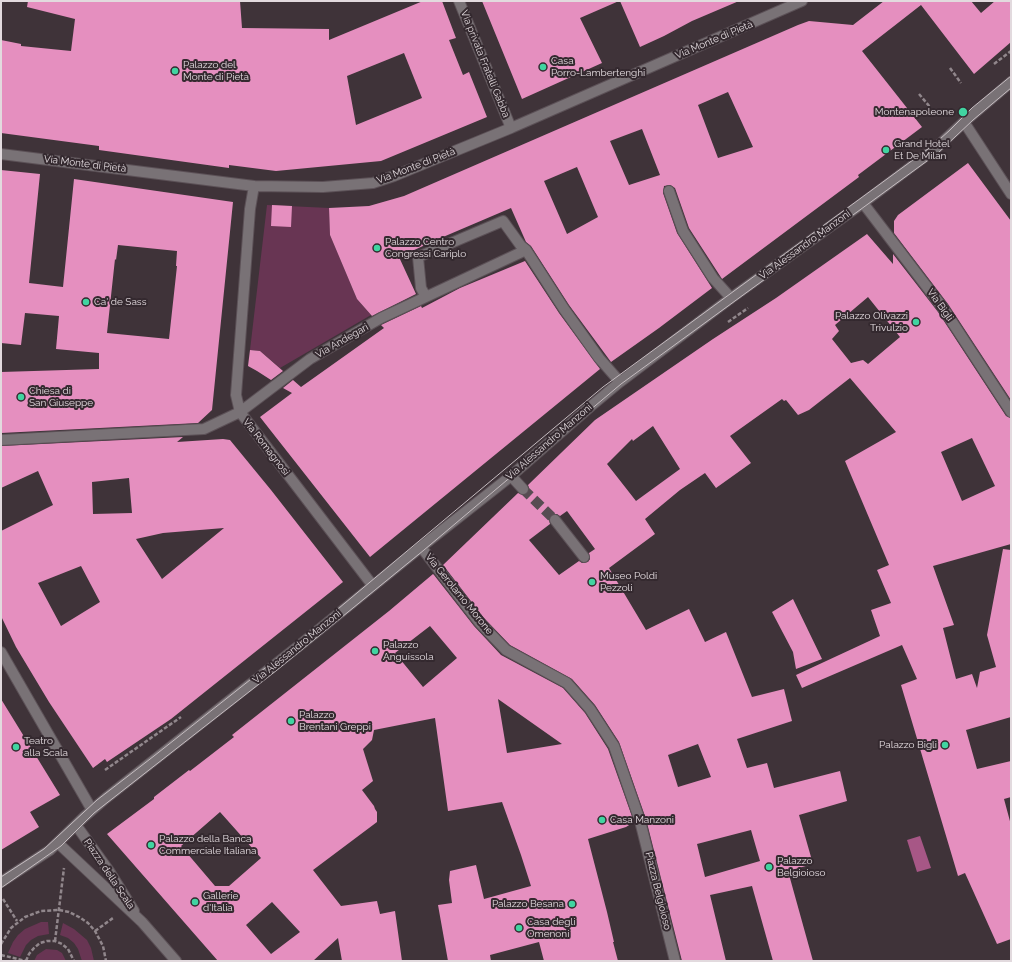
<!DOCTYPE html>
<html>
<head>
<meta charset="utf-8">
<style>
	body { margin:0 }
	#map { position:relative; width:1012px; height:962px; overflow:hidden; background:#3f3339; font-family:Raleway,sans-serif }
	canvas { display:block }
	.frame { position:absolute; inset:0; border:2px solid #e2dade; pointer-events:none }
</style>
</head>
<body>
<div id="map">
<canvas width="1012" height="962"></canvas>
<div class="frame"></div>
</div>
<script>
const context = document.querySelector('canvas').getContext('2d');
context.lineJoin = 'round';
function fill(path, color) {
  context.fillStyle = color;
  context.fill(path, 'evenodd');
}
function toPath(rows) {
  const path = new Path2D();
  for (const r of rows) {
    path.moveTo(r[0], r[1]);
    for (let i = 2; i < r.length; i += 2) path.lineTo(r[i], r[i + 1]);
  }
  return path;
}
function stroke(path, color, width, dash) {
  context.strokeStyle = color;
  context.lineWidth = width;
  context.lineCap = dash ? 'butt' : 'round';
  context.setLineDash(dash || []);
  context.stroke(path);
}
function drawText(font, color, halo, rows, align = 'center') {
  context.font = font + ' Raleway,sans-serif';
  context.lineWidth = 4;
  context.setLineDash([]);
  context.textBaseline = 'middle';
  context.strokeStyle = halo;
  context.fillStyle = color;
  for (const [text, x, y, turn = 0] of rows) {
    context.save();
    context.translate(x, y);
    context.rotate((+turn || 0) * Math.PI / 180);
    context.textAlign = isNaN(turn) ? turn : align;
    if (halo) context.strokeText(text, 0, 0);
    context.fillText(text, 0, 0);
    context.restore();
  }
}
fill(toPath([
	[267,205,329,208,330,235,357,299,371,315,280,368,260,351,250,350],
	[41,922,48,922,49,934,38,936,31,940,26,945,20,957,8,953,13,942,18,935,25,929],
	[63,923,74,929,87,940,91,948,94,961,82,961,78,949,74,943,68,938,60,935],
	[46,949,57,950,62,953,66,961,34,961,37,955]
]), '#683553');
fill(toPath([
	[920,836,931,868,917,872,907,840]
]), '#a75786');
fill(toPath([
	[28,1,240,1,242,28,329,29,329,40,423,1,442,1,456,38,449,40,463,75,469,72,487,117,381,161,276,171,229,165,229,168,99,150,99,146,1,133,1,40,21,44,21,46,71,51,75,19,27,7],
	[404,53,422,98,356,125,347,76],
	[482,1,619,1,580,18,602,63,522,99],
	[620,1,739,1,692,21,664,36,640,47],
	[884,1,971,1,981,13,995,1,1011,1,1011,42,974,74,921,5,862,51,922,127,858,175,859,177,722,279,689,228,675,188,670,185,664,186,663,193,677,233,712,288,659,328,611,362,569,305,531,246,526,242,511,208,436,240,399,257,416,294,372,316,357,299,330,235,329,208,369,206,404,196,798,25,809,21,853,25],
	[728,92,753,147,718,158,698,105],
	[642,129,660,175,629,185,610,141],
	[577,167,598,217,567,234,544,181],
	[968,163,1011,221,1011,400,948,304,894,233,894,221,898,215],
	[1,170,40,174,29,283,63,287,74,179,233,202,212,410,198,423,1,433,1,372,99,369,99,353,56,349,59,316,25,313,21,345,1,343],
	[118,245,177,251,176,266,177,266,169,339,107,333,115,259,116,260],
	[272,205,292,206,291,227,271,226],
	[867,234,893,264,893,254,938,312,1006,416,1011,418,1011,544,933,566,954,625,943,628,956,679,972,674,977,688,980,672,996,667,987,635,1003,549,1011,550,1011,717,966,730,977,769,1011,761,1011,797,1004,799,1011,825,1011,939,997,944,965,873,958,876,901,685,917,679,902,645,802,688,796,675,880,636,871,610,891,603,877,570,889,565,845,461,896,432,850,378,809,410,798,415,786,400,784,401,782,399,730,436,751,463,716,488,705,473,680,490,645,519,655,534,609,568,646,630,689,609,705,642,726,632,752,697,784,689,792,721,737,739,747,768,767,763,774,788,840,771,847,801,799,815,813,864,788,871,813,961,773,961,752,886,710,895,726,961,682,961,646,819,619,742,595,705,572,679,510,645,484,618,443,565,518,493,524,495,528,493,529,488,528,485,595,420,713,339,776,298],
	[868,297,900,337,868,364,863,360,851,363,832,339,839,331,835,325],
	[653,426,680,469,636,501,607,464,632,439,633,441],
	[972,438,995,486,962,501,941,452],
	[567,511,595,549,589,553,590,559,588,562,582,563,579,561,559,575,529,540,550,524,549,518,551,515,557,514,560,516],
	[698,744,711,777,678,787,668,755],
	[751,830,760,861,705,877,697,844],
	[525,261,559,313,600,369,370,557,260,417,292,393,283,388,293,380,301,387,384,328,381,325,421,306,422,308,460,288],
	[250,350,260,351,283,371,271,380,257,371,248,366],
	[183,437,177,442,223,439,230,440,271,490,343,582,171,719,107,762,105,759,93,768,49,702,16,647,1,616,1,531,53,505,38,471,1,488,1,446],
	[129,478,132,513,93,514,92,482],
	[224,528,162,579,136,539,163,533],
	[81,566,100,602,61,626,38,583],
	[433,574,434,575,474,626,501,655,563,688,585,713,608,749,634,822,626,827,588,839,607,912,614,942,613,942,618,961,544,961,539,942,490,955,491,961,448,961,438,905,452,903,449,880,450,871,476,865,484,899,531,886,521,855,502,802,448,811,435,718,374,730,372,740,363,749,373,781,362,790,374,806,375,809,377,812,377,822,313,870,341,906,377,901,380,914,395,911,402,961,342,961,338,938,313,961,218,961,107,834,154,799,154,797,189,770,190,771,234,737,232,735,389,611],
	[430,626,457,658,423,687,395,653],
	[498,699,562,744,507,753],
	[220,812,261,858,229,886,215,886,181,846],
	[272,902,300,932,271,954,246,925],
	[793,599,822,659,796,669,793,652,772,612],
	[1,699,60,795,30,812,39,827,1,850]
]), '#e58fbf');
stroke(toPath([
	[523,489,555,520]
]), '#574c52', 10, [10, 5]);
const minor = toPath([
	[459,1,511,128],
	[964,122,1011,194],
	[1,154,254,186,323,187,373,183,394,176,511,128,802,1],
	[254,186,250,209,236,395,240,412,373,586],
	[669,191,683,231,713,278,731,298],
	[863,203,943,308,1011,412],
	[426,297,421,288,418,257,503,221,521,246,526,250,564,309,599,358,620,382],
	[1,440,204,429,240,412,310,359,381,318,526,250],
	[511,476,523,489],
	[555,520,584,557],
	[421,547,479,622,506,650,567,683,590,709,614,746,640,821,675,961],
	[1,652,92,810],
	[76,825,109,871,134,911],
	[58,843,142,922,176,961],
	[1,882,50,850,84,817,106,798,300,645,421,547,511,476,591,406,620,382,731,298,863,203,936,148,964,122,1011,82]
]);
stroke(minor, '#5c5157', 12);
stroke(toPath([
	[994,64,1011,51],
	[950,68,961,83],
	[919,94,930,107],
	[728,322,748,308],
	[105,770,181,717],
	[3,899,17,921],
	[95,931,113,918],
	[55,941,64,868],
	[1,944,11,928,25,917,41,911,59,910,69,912,79,917,88,923,95,931,103,946,106,961],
	[1,955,26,961],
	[26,961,29,954,34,948,40,943,47,941,55,941,62,944,68,949,74,961]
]), '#91878c', 2.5, [4, 2]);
stroke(minor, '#797276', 10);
stroke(toPath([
	[1,877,44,849,97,800,154,756,308,634,603,387,932,146,949,131,972,108,1011,76],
	[1,888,61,846,94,813,277,670,424,550,621,384,938,153,973,120,1011,88]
]), '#c5bcc0', 1);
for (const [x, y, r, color] of [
	[543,67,4,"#41d4a1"],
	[175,71,4,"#41d4a1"],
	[963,112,5,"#41d4a1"],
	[886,150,4,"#41d4a1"],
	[377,248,4,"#41d4a1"],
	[86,302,4,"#41d4a1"],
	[916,322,4,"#41d4a1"],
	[21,397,4,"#41d4a1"],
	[592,582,4,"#41d4a1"],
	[375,651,4,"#41d4a1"],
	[291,721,4,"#41d4a1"],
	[945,745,4,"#41d4a1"],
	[16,747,4,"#41d4a1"],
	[602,820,4,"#41d4a1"],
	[151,845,4,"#41d4a1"],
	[769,867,4,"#41d4a1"],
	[195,902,4,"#41d4a1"],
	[572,904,4,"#41d4a1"],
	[519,928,4,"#41d4a1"]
]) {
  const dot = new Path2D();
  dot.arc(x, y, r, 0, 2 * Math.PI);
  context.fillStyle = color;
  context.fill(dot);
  stroke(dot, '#34292f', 1.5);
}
drawText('10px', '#e2dade', '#34292f', [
	["Via Monte di Pietà",714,40,-23],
	["Via privata Fratelli Gabba",485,64,68],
	["Via Monte di Pietà",85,164,7],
	["Via Monte di Pietà",416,166,-21],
	["Via Alessandro Manzoni",805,245,-36],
	["Via Bigli",940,305,54],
	["Via Andegari",342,341,-30],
	["Via Alessandro Manzoni",549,442,-41],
	["Via Romagnosi",266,447,52],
	["Via Gerolamo Morone",459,594,51],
	["Via Alessandro Manzoni",297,647,-39],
	["Piazza della Scala",109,874,56],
	["Piazza Belgioioso",658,891,76]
]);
drawText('10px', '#e2dade', '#34292f', [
	["Casa",551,61],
	["Porro-Lambertenghi",551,73],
	["Palazzo del",183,65],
	["Monte di Pietà",183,77],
	["Montenapoleone",954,112,"right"],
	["Grand Hotel",894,144],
	["Et De Milan",894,156],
	["Palazzo Centro",385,242],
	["Congressi Cariplo",385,254],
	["Ca' de Sass",94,302],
	["Palazzo Olivazzi",908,316,"right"],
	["Trivulzio",908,328,"right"],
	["Chiesa di",29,391],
	["San Giuseppe",29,403],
	["Museo Poldi",600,576],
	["Pezzoli",600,588],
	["Palazzo",383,645],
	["Anguissola",383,657],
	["Palazzo",299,715],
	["Brentani Greppi",299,727],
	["Teatro",24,741],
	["alla Scala",24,753],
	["Palazzo Bigli",937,745,"right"],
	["Casa Manzoni",610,820],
	["Palazzo della Banca",159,839],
	["Commerciale Italiana",159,851],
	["Palazzo",777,861],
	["Belgioioso",777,873],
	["Gallerie",203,896],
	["d'Italia",203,908],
	["Palazzo Besana",564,904,"right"],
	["Casa degli",527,922],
	["Omenoni",527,934]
], 'left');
</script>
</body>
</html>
